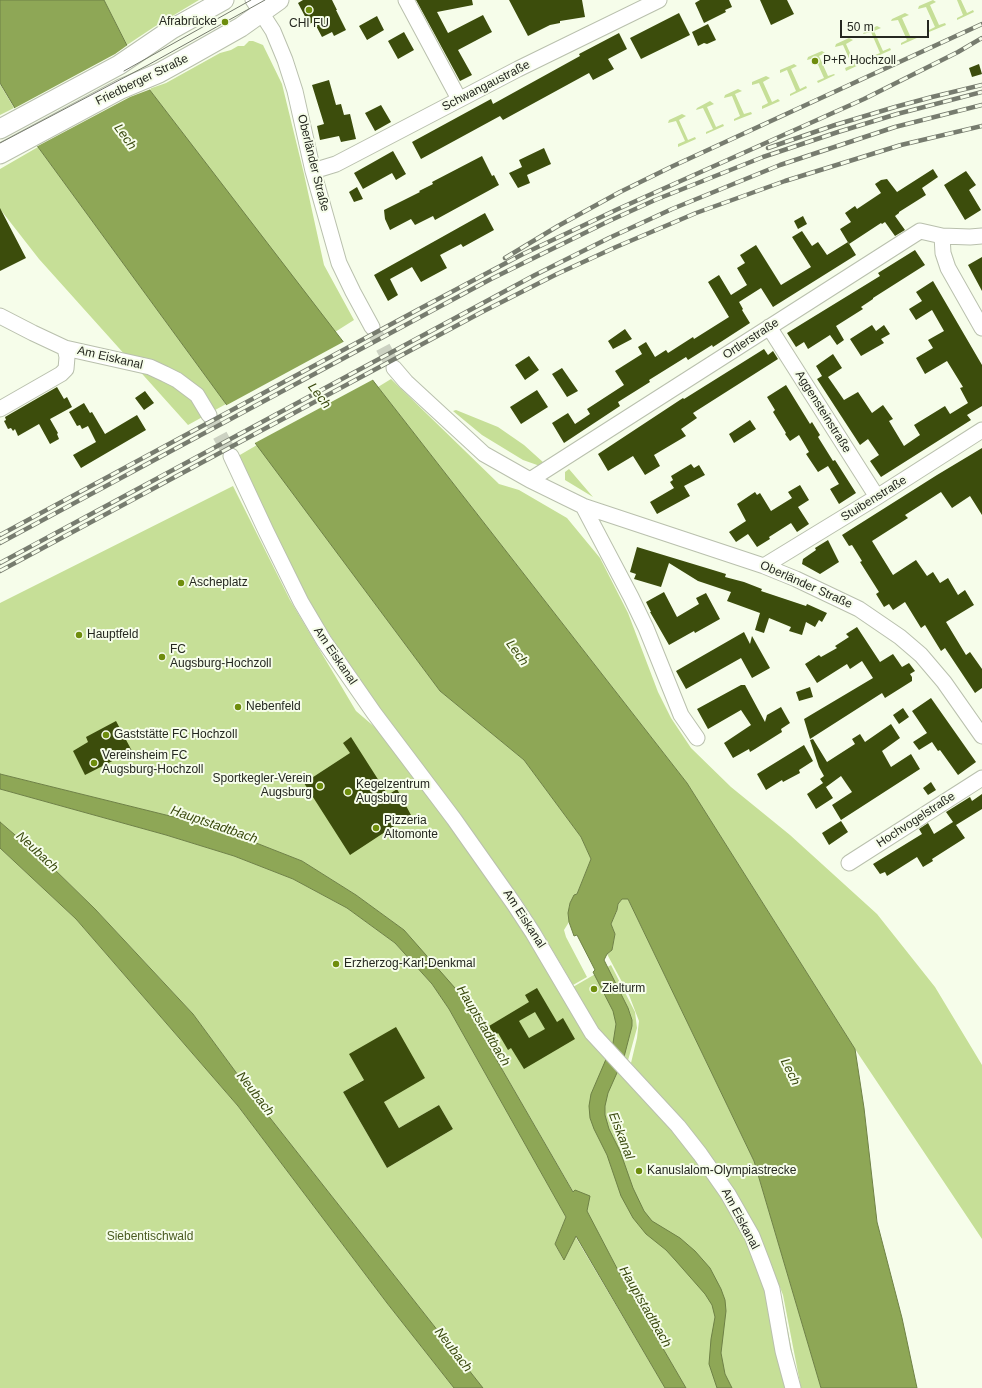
<!DOCTYPE html>
<html>
<head>
<meta charset="utf-8">
<style>
	body { margin:0 }
	#map { position:relative; width:982px; height:1388px; overflow:hidden; background:#f6fdea; font-family:Helvetica,sans-serif }
	canvas { display:block }
	.scale { position:absolute; left:840px; top:20px; width:89px; height:18px; box-sizing:border-box; border:2px solid #252820; border-top:0; padding-left:5px; font-size:12px; line-height:14px; white-space:nowrap; color:#252820; -webkit-text-stroke:3px #f6fdea; paint-order:stroke }
</style>
</head>
<body>
<div id="map">
<canvas width="982" height="1388"></canvas>
<div class="scale">50 m</div>
</div>
<script>
const context = document.querySelector('canvas').getContext('2d');
context.lineJoin = 'round';
function fill(path, color) {
  context.fillStyle = color;
  context.fill(path, 'evenodd');
}
function toPath(rows) {
  const path = new Path2D();
  for (const r of rows) {
    path.moveTo(r[0], r[1]);
    for (let i = 2; i < r.length; i += 2) path.lineTo(r[i], r[i + 1]);
  }
  return path;
}
function stroke(path, color, width, dash) {
  context.strokeStyle = color;
  context.lineWidth = width;
  context.lineCap = dash ? 'butt' : 'round';
  context.setLineDash(dash || []);
  context.stroke(path);
}
function drawText(font, color, halo, rows, align = 'center') {
  context.font = font + ' Helvetica,sans-serif';
  context.lineWidth = 4;
  context.setLineDash([]);
  context.textBaseline = 'middle';
  context.strokeStyle = halo;
  context.fillStyle = color;
  for (const [text, x, y, turn = 0] of rows) {
    context.save();
    context.translate(x, y);
    context.rotate((+turn || 0) * Math.PI / 180);
    context.textAlign = isNaN(turn) ? turn : align;
    if (halo) context.strokeText(text, 0, 0);
    context.fillText(text, 0, 0);
    context.restore();
  }
}
fill(toPath([
	[104,0,199,0,154,27,127,45],
	[933,0,936,2,930,5,939,25,945,23,946,25,929,32,929,30,935,27,926,7,918,9,919,6],
	[957,0,961,0,967,13,973,10,974,12,957,20,957,18,963,15],
	[905,13,909,15,902,18,911,38,917,36,919,37,901,45,901,43,907,40,898,20,891,21,892,19],
	[877,26,881,28,874,31,883,51,890,48,891,50,873,58,873,56,880,53,871,32,863,34,864,32],
	[849,38,853,40,846,44,855,64,862,61,863,63,846,71,845,68,852,65,843,45,835,47,836,44],
	[249,41,253,41,263,45,282,84,304,174,324,265,354,320,335,332,149,89,166,83,220,53,231,50,238,46,244,46],
	[822,51,825,53,819,56,828,76,834,74,835,75,818,83,817,81,824,78,815,58,807,60,808,57],
	[794,64,797,66,791,69,800,89,806,86,807,88,790,96,790,94,796,91,787,70,780,73,780,70],
	[766,76,770,78,763,82,772,102,778,99,780,101,762,109,762,106,768,103,759,83,752,85,752,82],
	[0,84,14,108,0,115],
	[738,89,742,91,735,94,744,114,751,112,752,114,734,121,734,119,740,116,732,96,724,98,725,95],
	[710,101,714,104,707,107,716,127,723,124,724,126,706,134,706,132,713,129,703,108,696,110,697,108],
	[682,114,686,116,679,120,688,140,695,137,696,139,678,147,678,144,685,141,676,121,668,123,669,120],
	[38,147,226,404,188,425,39,259,0,209,0,169],
	[391,379,499,484,519,490,567,518,600,558,628,613,658,692,671,718,691,748,731,787,790,835,877,914,935,987,982,1065,982,1239,855,1049,687,783,378,387],
	[456,410,498,427,524,445,544,463,540,466,523,460,482,435,453,411],
	[257,445,440,691,524,760,581,837,591,859,577,894,570,903,569,907,569,922,564,930,566,937,587,977,573,985,543,934,520,898,489,861,373,703,309,602,233,459],
	[569,469,593,497,565,480,565,472],
	[233,486,290,600,356,711,377,729,443,808,566,991,611,965,635,1012,637,1028,627,1064,759,1237,781,1295,799,1388,686,1388,622,1278,586,1211,589,1196,574,1193,488,1045,404,930,356,895,302,861,246,839,174,817,0,774,0,603],
	[0,789,166,835,234,856,293,879,347,908,395,943,432,984,449,1009,566,1217,555,1244,563,1259,575,1236,665,1388,483,1388,263,1109,193,1014,95,909,51,866,0,822],
	[410,1053,384,1102,399,1128,439,1105,453,1129,387,1168,343,1092],
	[0,848,76,919,238,1106,387,1303,454,1388,0,1388],
	[622,899,628,899,754,1161,821,1388,801,1388,783,1295,761,1239,734,1191,706,1151,631,1063,637,1038,639,1021,629,995,607,954,612,950,615,934,611,924,617,911,618,904]
]), '#c6df97');
const water = toPath([
	[0,0,104,0,149,89,378,387,687,783,855,1049,864,1108,877,1222,902,1318,917,1388,821,1388,754,1161,628,899,622,899,618,904,617,910,611,924,615,934,612,950,607,954,604,960,628,1008,632,1020,632,1026,624,1057,608,1093,605,1106,605,1115,609,1129,620,1151,633,1188,644,1211,652,1221,680,1238,695,1251,710,1268,721,1289,725,1300,726,1311,721,1353,725,1374,732,1388,717,1388,709,1364,711,1339,715,1317,712,1305,705,1294,676,1261,666,1250,646,1234,633,1218,621,1196,607,1155,594,1129,590,1118,589,1106,591,1094,613,1043,616,1024,613,1011,593,972,595,970,577,935,574,936,569,922,568,913,570,903,574,895,577,894,591,859,581,837,524,760,440,691,226,404,38,147,0,83,0,0],
	[0,774,174,817,246,839,302,861,356,895,404,930,455,988,573,1192,575,1190,590,1196,587,1211,622,1278,686,1388,665,1388,576,1236,564,1260,555,1244,566,1217,449,1009,432,984,395,943,347,908,293,879,234,856,166,835,0,789,0,774],
	[0,822,51,866,95,909,193,1014,263,1109,483,1388,454,1388,387,1303,238,1106,76,919,0,848,0,822]
]);
fill(water, '#8ea756');
stroke(water, '#6e8146', 1);
fill(toPath([
	[129,44,151,89,130,97,36,147,13,109,115,54],
	[345,341,374,379,253,444,225,406]
]), '#f6fdea');
fill(toPath([
	[303,0,332,0,337,10,336,10,346,30,334,36,332,32,322,37,314,22,309,24,298,3],
	[416,0,472,0,473,5,437,12,448,33,483,15,492,32,458,50,472,75,460,81],
	[509,0,582,0,585,17,560,21,560,23,550,25,528,36],
	[700,0,729,0,732,7,725,10,726,12,704,23,695,3],
	[760,0,787,0,794,14,771,25],
	[679,13,690,35,641,59,630,38],
	[377,16,384,30,367,40,359,26],
	[708,24,716,40,707,44,704,43,698,46,692,32],
	[404,32,414,50,398,59,388,41],
	[619,33,627,49,608,59,614,69,593,80,589,73,503,120,500,116,421,159,412,142,491,99,493,104,580,56,579,54],
	[979,64,982,74,972,77,969,68],
	[329,80,336,105,341,104,344,115,350,114,356,139,341,142,339,136,320,140,317,126,324,124,312,85],
	[381,105,391,122,375,131,365,113],
	[544,148,551,164,527,175,530,183,518,188,509,173,522,167,519,160],
	[393,151,406,174,396,180,392,173,363,189,354,173],
	[482,156,492,176,494,175,499,185,435,220,433,216,415,225,411,219,390,230,385,219,384,210,420,192,419,191,433,184,432,182],
	[933,169,938,177,922,188,926,195,899,212,899,213,895,216,905,230,895,236,885,222,882,224,881,223,849,244,840,229,851,222,845,213,855,206,857,209,881,193,875,184,881,180,887,179,897,192],
	[966,171,976,185,969,190,981,210,965,220,944,185],
	[357,187,363,199,354,202,349,192],
	[0,208,26,258,0,271],
	[485,213,494,230,463,247,461,244,440,255,447,268,421,282,412,267,390,279,398,295,388,301,374,275],
	[803,216,807,224,798,229,794,221],
	[802,231,812,246,818,242,827,255,848,242,856,255,773,307,761,288,739,302,743,309,742,310,750,323,713,347,712,345,688,360,686,357,649,380,650,382,618,402,620,406,564,443,552,423,568,413,575,424,590,414,587,409,624,385,615,371,642,354,638,347,646,342,655,357,666,350,668,353,693,337,694,339,729,317,708,282,719,275,731,295,747,285,737,268,745,263,740,255,756,245,781,285,811,267,792,237],
	[915,250,925,265,873,298,873,299,861,307,863,309,836,326,844,340,837,345,830,335,808,349,804,342,796,347,787,333,880,276,878,273],
	[982,257,982,291,968,265],
	[933,281,982,365,982,406,967,415,971,420,881,477,870,461,879,455,868,439,860,445,817,379,822,376,816,366,833,354,842,368,828,377,844,400,858,392,872,413,883,405,893,419,889,421,904,446,920,435,914,425,945,406,950,414,968,403,960,388,963,387,947,361,925,374,916,358,933,348,928,340,944,331,932,310,916,320,909,309,922,301,916,292],
	[872,325,876,331,884,325,890,334,881,339,884,343,861,356,850,339],
	[625,329,632,339,613,349,608,341],
	[764,349,768,355,773,351,778,359,693,413,697,418,681,429,686,436,654,455,660,466,645,475,633,456,608,471,598,454,683,398,684,399],
	[529,356,539,370,525,380,515,365],
	[562,368,578,391,567,397,552,374],
	[786,385,810,424,812,422,820,435,818,437,833,461,835,460,856,493,839,504,830,489,839,484,828,466,818,472,806,454,809,452,799,435,790,441,785,434,786,433,773,412,775,410,767,397],
	[57,387,64,399,67,397,72,407,50,419,58,433,57,434,59,439,50,444,39,424,18,436,15,429,13,431,11,428,8,429,4,421,6,420,5,417],
	[537,390,548,407,521,424,510,407],
	[145,391,154,403,144,410,135,398],
	[84,403,90,413,92,412,105,434,137,415,146,430,81,468,73,455,96,442,88,426,82,429,80,425,77,426,69,412],
	[750,420,756,429,734,443,729,434],
	[982,448,982,515,970,496,952,508,941,492,905,515,908,518,872,541,893,575,916,560,927,576,933,572,940,583,948,578,958,595,965,590,974,605,946,622,966,655,970,652,982,669,982,688,975,693,945,648,941,651,925,625,921,628,905,602,893,610,889,604,884,607,876,594,879,592,860,562,862,561,852,545,849,546,842,535,937,475],
	[691,464,694,468,699,465,705,475,684,486,690,496,657,514,650,502,674,488,670,482,673,480,671,476],
	[800,485,809,500,798,507,809,524,797,532,791,523,769,537,770,539,757,547,748,534,736,542,729,532,746,521,737,504,755,492,757,495,760,493,771,511,792,498,788,492],
	[828,540,839,562,820,574,802,564,803,559,816,550,815,548],
	[637,547,713,570,726,574,725,577,744,582,762,589,761,591,806,606,807,604,827,613,822,622,819,620,815,627,806,622,802,635,789,631,791,627,769,618,764,633,755,630,760,613,727,601,731,592,698,581,669,563,661,587,634,579,636,574,630,572],
	[664,592,677,617,699,604,696,598,706,593,720,619,695,633,694,631,669,645,650,612,651,612,646,602],
	[857,627,880,662,893,654,902,667,909,663,915,671,910,674,912,677,912,681,885,698,882,693,810,739,804,719,873,678,862,661,850,669,847,664,817,683,805,664,819,655,821,657,837,648,835,646,849,637,846,634],
	[744,632,750,644,752,636,770,668,752,678,741,658,686,689,676,671],
	[741,685,745,685,765,722,767,715,781,707,790,723,781,729,782,732,755,749,750,752,749,749,733,758,724,743,751,725,741,710,708,729,697,709],
	[810,687,813,697,799,701,796,692],
	[931,698,976,762,958,775,940,750,938,751,932,742,919,750,913,742,927,733,912,711],
	[903,708,909,717,899,724,893,715],
	[116,721,132,751,85,775,73,751,88,742,86,737],
	[891,724,900,738,882,751,891,767,911,754,920,769,841,820,832,805,852,792,841,776,826,787,824,784,833,798,816,809,807,794,823,783,820,779,824,776,819,767,810,740,813,739,827,762,855,744,852,739,860,734,865,742],
	[351,737,388,795,397,789,411,815,350,855,304,783,350,753,343,743],
	[804,745,813,761,799,770,800,773,783,782,782,780,766,790,757,774],
	[931,782,936,790,928,795,923,788],
	[982,794,982,809,956,825,965,838,932,859,933,861,923,867,917,857,887,876,885,872,880,874,873,864,922,834,919,829,928,823,934,834,953,822,946,812,970,797,972,801],
	[841,821,848,832,829,845,822,833],
	[537,988,557,1022,563,1018,575,1039,524,1069,511,1048,508,1050,498,1033,495,1036,489,1026,529,1002,525,995],
	[535,1012,545,1029,529,1038,519,1021],
	[396,1027,425,1078,384,1102,399,1128,439,1105,453,1129,387,1168,343,1092,364,1080,349,1054]
]), '#3c4d0c');
stroke(toPath([
	[372,327,394,368],
	[209,415,231,456]
]), '#ccd2c2', 15, [15, 8]);
const minor = toPath([
	[253,0,273,31,285,60,295,91,313,171,339,263,353,292,372,327],
	[406,0,459,99],
	[313,171,336,164,518,69,659,0],
	[942,236,943,253,948,268,982,328],
	[0,316,33,333,65,348,150,367,165,374,177,380,197,395,209,415],
	[769,327,877,497],
	[394,368,406,382,484,454,530,480,583,506,764,566,796,579,859,609,900,637,921,655,944,682,982,736],
	[0,409,61,374,66,369,67,357,65,348],
	[231,456,266,531,301,602,324,641,374,713,454,819,514,904,533,933,592,1033,678,1126,700,1154,728,1194,752,1236,762,1262,772,1289,783,1351,793,1388],
	[530,480,920,231,942,236,970,237,982,236],
	[583,506,631,597,646,628,681,715,697,738],
	[764,566,877,497,982,430],
	[849,863,982,778]
]);
const major = toPath([
	[0,129,119,65,172,29,224,0],
	[0,154,121,89,159,73,188,57,241,27,279,0]
]);
stroke(minor, '#b9c0ad', 17);
stroke(major, '#b9c0ad', 21);
stroke(minor, '#fff', 15);
stroke(major, '#fff', 19);
stroke(toPath([
	[124,71,251,0],
	[0,143,148,65,265,0]
]), '#777c6f', 1);
const rail = toPath([
	[768,148,835,125,895,107,932,97,982,85],
	[505,258,558,226,620,192,673,166,982,24],
	[0,535,423,307,523,254,618,209,864,99,958,52,982,38],
	[0,543,491,279,609,221,655,200,763,157,838,132,897,114,982,92],
	[0,563,535,275,609,238,672,209,780,165,895,127,982,105],
	[0,571,482,312,557,274,616,247,696,213,785,181,901,145,982,126]
]);
stroke(rail, '#777c6f', 4.5);
stroke(rail, '#f6fdea', 3, [9]);
for (const [x, y, r, color] of [
	[309,10,4,"#6e8d0d"],
	[225,22,4,"#6e8d0d"],
	[815,61,4,"#6e8d0d"],
	[181,583,4,"#6e8d0d"],
	[79,635,4,"#6e8d0d"],
	[162,657,4,"#6e8d0d"],
	[238,707,4,"#6e8d0d"],
	[106,735,4,"#6e8d0d"],
	[94,763,4,"#6e8d0d"],
	[320,786,4,"#6e8d0d"],
	[348,792,4,"#6e8d0d"],
	[376,828,4,"#6e8d0d"],
	[336,964,4,"#6e8d0d"],
	[594,989,4,"#6e8d0d"],
	[639,1171,4,"#6e8d0d"]
]) {
  const dot = new Path2D();
  dot.arc(x, y, r, 0, 2 * Math.PI);
  context.fillStyle = color;
  context.fill(dot);
  stroke(dot, '#f6fdea', 1.5);
}
drawText('12px', '#252820', '#f6fdea', [
	["Afrabrücke",217,22,"right"],
	["CHI FU",309,24,"center"],
	["P+R Hochzoll",823,61],
	["Ascheplatz",189,583],
	["Hauptfeld",87,635],
	["FC",170,650],
	["Augsburg-Hochzoll",170,664],
	["Nebenfeld",246,707],
	["Gaststätte FC Hochzoll",114,735],
	["Vereinsheim FC",102,756],
	["Augsburg-Hochzoll",102,770],
	["Sportkegler-Verein",312,779,"right"],
	["Augsburg",312,793,"right"],
	["Kegelzentrum",356,785],
	["Augsburg",356,799],
	["Pizzeria",384,821],
	["Altomonte",384,835],
	["Erzherzog-Karl-Denkmal",344,964],
	["Zielturm",602,989],
	["Kanuslalom-Olympiastrecke",647,1171]
], 'left');
drawText('12px', '#252820', '#f6fdea', [
	["Friedberger Straße",142,80,-26],
	["Schwangaustraße",486,86,-27],
	["Oberländer Straße",313,163,76],
	["Ortlerstraße",751,339,-33],
	["Am Eiskanal",110,358,13],
	["Aggensteinstraße",823,412,58],
	["Stuibenstraße",874,499,-32],
	["Oberländer Straße",806,585,24],
	["Am Eiskanal",335,656,56],
	["Hochvogelstraße",916,820,-33],
	["Am Eiskanal",524,919,57],
	["Am Eiskanal",740,1219,62]
]);
drawText('12px', '#4a5b21', '#f6fdea', [
	["Siebentischwald",150,1237]
]);
drawText('italic 13px', '#39490d', '#f6fdea', [
	["Lech",125,137,54],
	["Lech",319,396,52],
	["Lech",517,653,54],
	["Hauptstadtbach",214,825,19],
	["Neubach",37,852,43],
	["Hauptstadtbach",483,1026,59],
	["Lech",790,1072,64],
	["Neubach",255,1094,52],
	["Eiskanal",621,1136,69],
	["Hauptstadtbach",645,1307,60],
	["Neubach",453,1350,52]
]);
</script>
</body>
</html>
